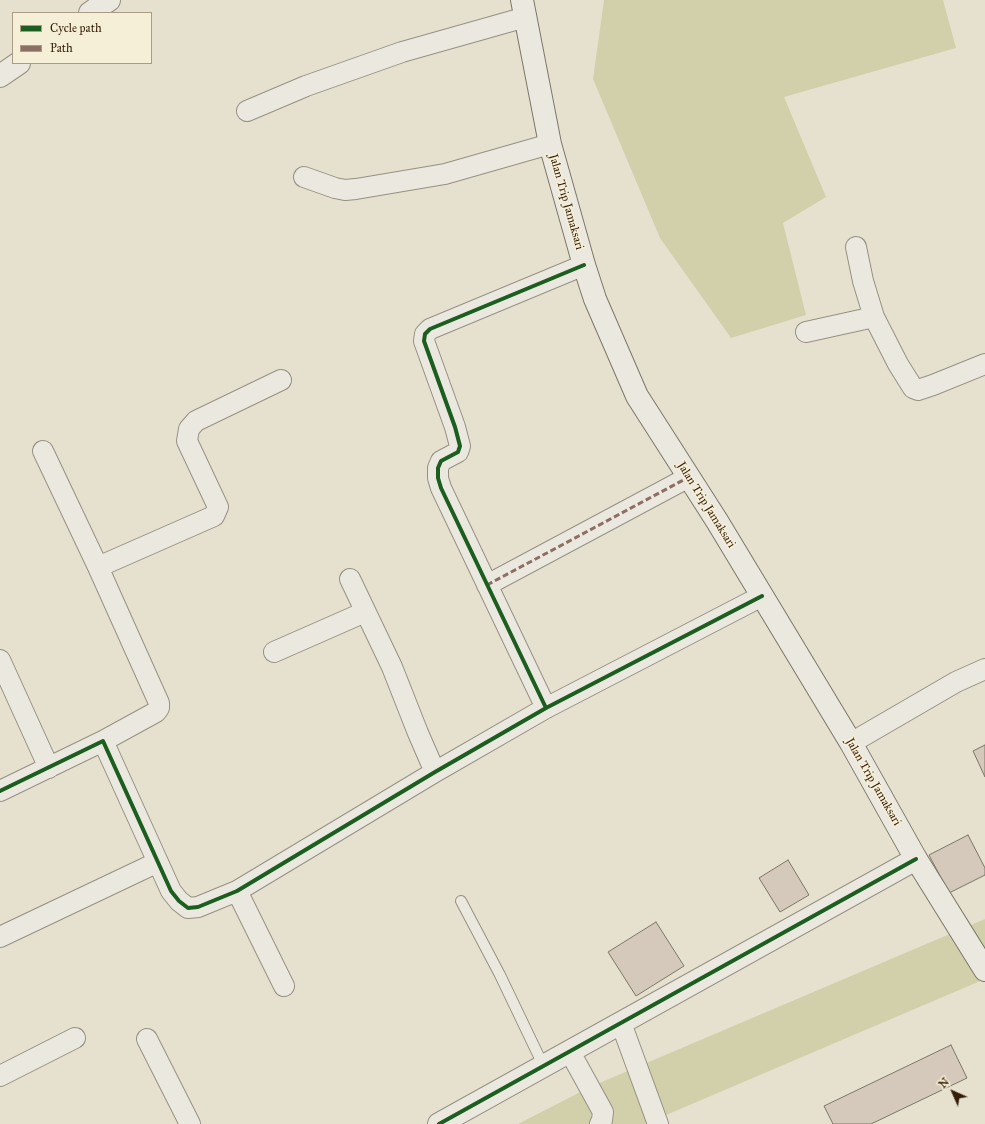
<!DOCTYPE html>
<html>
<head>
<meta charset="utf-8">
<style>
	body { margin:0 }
	#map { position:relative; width:985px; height:1124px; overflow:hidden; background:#e6e1ce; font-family:"IM FELL Great Primer",serif }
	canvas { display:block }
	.legend { position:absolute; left:12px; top:12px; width:140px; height:52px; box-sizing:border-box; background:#f6efd8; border:1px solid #a99b85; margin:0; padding:5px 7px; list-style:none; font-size:12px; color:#351e08 }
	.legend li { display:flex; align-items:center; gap:8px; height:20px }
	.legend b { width:20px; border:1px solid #a99b85 }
	.north { position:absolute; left:933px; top:1072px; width:40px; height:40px; -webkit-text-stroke:3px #f6efd8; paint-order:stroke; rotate:315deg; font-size:11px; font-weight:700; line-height:16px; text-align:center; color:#351e08 }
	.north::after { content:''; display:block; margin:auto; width:14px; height:18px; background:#351e08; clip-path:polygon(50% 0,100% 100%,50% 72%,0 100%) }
</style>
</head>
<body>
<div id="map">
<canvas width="985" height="1124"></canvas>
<ul class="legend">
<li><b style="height:5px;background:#1b5e20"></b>Cycle path</li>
<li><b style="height:5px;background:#8d6e63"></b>Path</li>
</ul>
<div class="north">N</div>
</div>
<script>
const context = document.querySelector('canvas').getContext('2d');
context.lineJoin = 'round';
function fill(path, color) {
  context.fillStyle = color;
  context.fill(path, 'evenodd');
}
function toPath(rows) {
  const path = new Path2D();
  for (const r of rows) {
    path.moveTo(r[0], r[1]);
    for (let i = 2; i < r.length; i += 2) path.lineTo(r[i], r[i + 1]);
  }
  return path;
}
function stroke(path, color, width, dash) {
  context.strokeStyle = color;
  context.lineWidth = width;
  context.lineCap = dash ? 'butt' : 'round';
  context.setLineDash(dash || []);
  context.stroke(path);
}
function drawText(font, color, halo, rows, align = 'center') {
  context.font = font + ' "IM FELL Great Primer",serif';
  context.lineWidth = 3;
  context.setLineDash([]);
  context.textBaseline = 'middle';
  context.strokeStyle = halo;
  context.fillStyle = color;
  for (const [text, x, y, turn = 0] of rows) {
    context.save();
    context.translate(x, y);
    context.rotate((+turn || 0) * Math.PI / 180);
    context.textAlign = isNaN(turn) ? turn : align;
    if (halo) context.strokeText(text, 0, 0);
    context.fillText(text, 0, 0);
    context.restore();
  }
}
fill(toPath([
	[604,0,943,0,956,48,784,97,826,197,783,223,806,315,731,338,660,238,593,79],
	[985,919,985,979,645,1124,518,1124,590,1087]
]), '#d2d0ab');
const building = toPath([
	[985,745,985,777,973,751,985,745],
	[968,835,985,868,985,875,949,893,929,855,968,835],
	[788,860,809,895,780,912,759,878,788,860],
	[656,922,684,966,636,996,608,952,656,922],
	[951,1045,967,1078,871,1124,833,1124,824,1106,951,1045]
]);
fill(building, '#d4c9ba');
stroke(building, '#7c7669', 1);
const service = toPath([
	[461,901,500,975,544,1067]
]);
const minor = toPath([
	[247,111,306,86,402,52,526,17],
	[304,177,335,188,345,190,356,189,445,174,550,144],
	[856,247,863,281,874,317,898,364,913,388,918,390,933,385,985,364],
	[806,332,874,317],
	[43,451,98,567,159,703,159,708,156,712,103,741],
	[98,567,214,516,218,507,187,441,189,429,196,421,281,380],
	[350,579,392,667,418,733,435,772],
	[487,585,689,477],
	[274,652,365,612],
	[0,660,49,768],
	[546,708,441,488,438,478,438,468,441,461,458,452,460,446,455,427,424,341,425,334,430,329,584,265],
	[851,743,956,682,985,669],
	[0,791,103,741,171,891,179,901,188,908,198,907,237,891,435,772,546,708,762,596],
	[237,891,284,986],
	[0,937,158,862],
	[621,1023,658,1124],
	[147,1039,190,1124],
	[570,1052,603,1112,602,1120,600,1124],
	[0,1076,75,1038]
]);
const tertiary = toPath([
	[90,13,109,0],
	[0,76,19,63],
	[439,1124,916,859]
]);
const secondary = toPath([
	[522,0,550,144,584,265,595,299,637,396,717,521,851,743,916,859,985,970]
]);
stroke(service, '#969083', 12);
stroke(minor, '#969083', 22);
stroke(tertiary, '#969083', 24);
stroke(secondary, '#7c7669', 24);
stroke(service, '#ebe9df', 10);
stroke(minor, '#ebe9df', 20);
stroke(tertiary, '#ebe9df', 22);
stroke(secondary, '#ebe9df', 22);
stroke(toPath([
	[487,585,689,477]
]), '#8d6e63', 3, [6, 3]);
stroke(toPath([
	[546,708,441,488,438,478,438,468,441,461,458,452,460,446,455,427,424,341,425,334,430,329,584,265],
	[0,791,103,741,171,891,179,901,188,908,198,907,237,891,435,772,546,708,762,596],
	[439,1124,916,859]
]), '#1b5e20', 4);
drawText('12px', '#351e08', '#f6efd8', [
	["Jalan Trip Jamaksari",566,202,74],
	["Jalan Trip Jamaksari",706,505,58],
	["Jalan Trip Jamaksari",873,782,60]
]);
</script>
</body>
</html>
